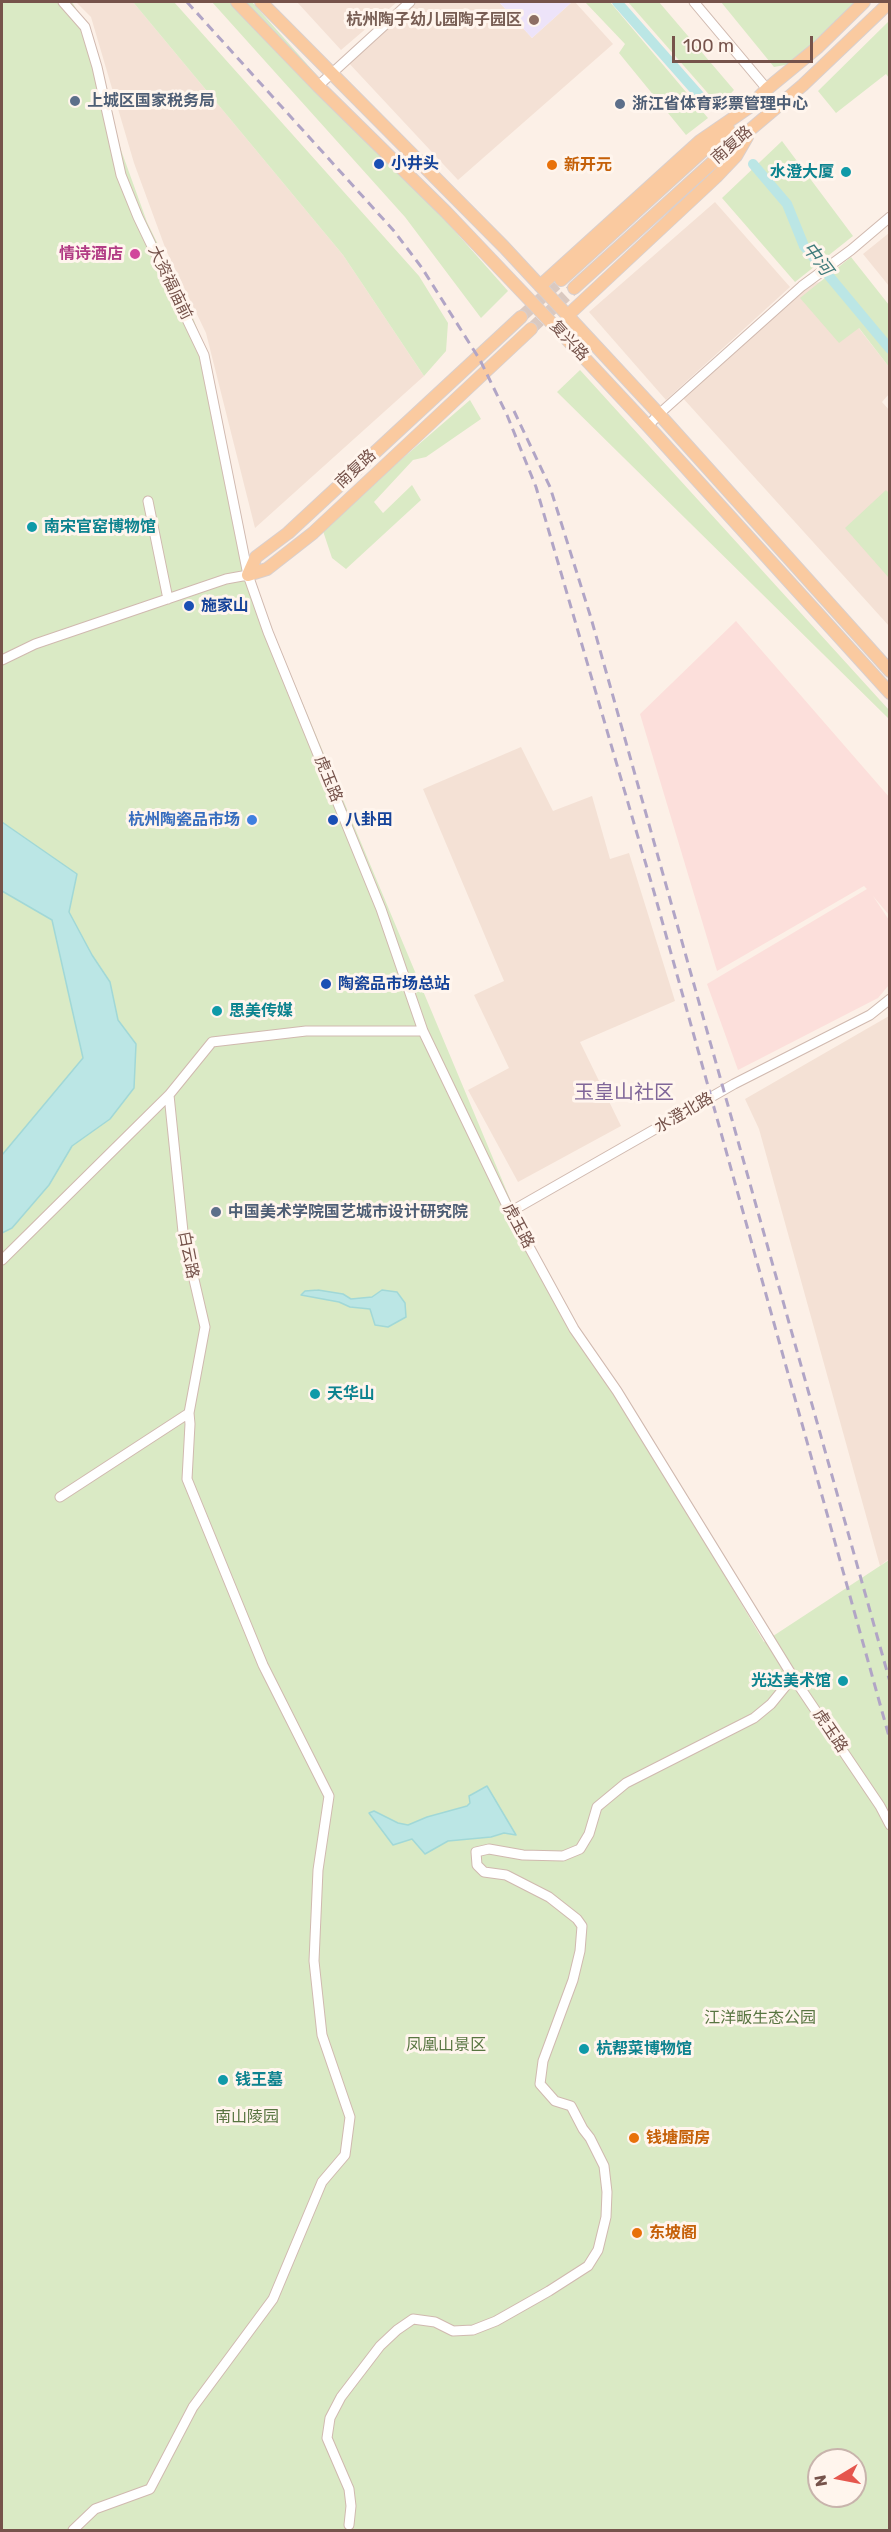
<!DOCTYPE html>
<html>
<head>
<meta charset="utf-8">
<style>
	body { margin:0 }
	#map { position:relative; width:891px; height:2532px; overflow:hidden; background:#fcf0e7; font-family:Rubik,sans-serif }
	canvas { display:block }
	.frame { position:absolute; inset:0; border:3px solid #76534b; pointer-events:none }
	.north { position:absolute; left:807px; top:2448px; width:60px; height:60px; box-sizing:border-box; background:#fff5ed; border:2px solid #c8b4ac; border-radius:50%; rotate:260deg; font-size:16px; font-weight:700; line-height:24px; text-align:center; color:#76534b }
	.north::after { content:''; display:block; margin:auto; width:21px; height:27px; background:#e5564d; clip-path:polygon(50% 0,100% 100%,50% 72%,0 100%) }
	.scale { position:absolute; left:672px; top:36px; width:141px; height:27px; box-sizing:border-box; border:3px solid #76534b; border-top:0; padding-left:8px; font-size:18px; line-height:21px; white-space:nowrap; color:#76534b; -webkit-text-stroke:4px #fff5ed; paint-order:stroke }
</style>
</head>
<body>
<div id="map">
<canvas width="891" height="2532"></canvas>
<div class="frame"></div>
<div class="north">N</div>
<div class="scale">100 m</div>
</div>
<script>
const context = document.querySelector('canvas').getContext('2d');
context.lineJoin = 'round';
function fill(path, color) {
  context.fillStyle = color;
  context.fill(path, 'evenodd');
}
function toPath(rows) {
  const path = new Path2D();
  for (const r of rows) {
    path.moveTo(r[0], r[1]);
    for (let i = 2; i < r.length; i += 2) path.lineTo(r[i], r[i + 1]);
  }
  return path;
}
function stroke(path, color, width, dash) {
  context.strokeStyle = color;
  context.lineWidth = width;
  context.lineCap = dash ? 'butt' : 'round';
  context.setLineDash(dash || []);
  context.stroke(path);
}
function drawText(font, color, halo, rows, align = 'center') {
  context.font = font + ' Rubik,"Noto Sans SC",sans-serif';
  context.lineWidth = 6;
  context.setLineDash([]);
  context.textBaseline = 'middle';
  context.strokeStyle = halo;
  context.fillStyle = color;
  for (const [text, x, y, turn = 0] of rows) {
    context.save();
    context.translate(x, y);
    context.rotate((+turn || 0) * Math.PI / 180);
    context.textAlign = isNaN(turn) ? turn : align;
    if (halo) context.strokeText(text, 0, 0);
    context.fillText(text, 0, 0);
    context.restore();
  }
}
fill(toPath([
	[76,2,133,2,343,255,424,376,255,528,206,333,166,250,134,163,91,17],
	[297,2,397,2,341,50],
	[410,2,499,2,532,38,572,2,575,2,613,44,458,180,346,60],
	[715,202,790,287,666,400,589,312],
	[889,233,889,286,863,254],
	[822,281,889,367,889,394,882,402,890,411,889,626,681,396,799,289],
	[521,747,553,811,592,796,610,859,629,853,675,1001,580,1042,621,1126,518,1182,468,1090,509,1068,474,995,504,981,423,789],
	[889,1016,890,1558,880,1566,759,1129,745,1099]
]), '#f4e1d5');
fill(toPath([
	[736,621,890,798,889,915,873,896,889,920,889,985,878,998,738,1070,707,984,867,889,864,886,717,971,640,714]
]), '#fcdfdb');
fill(toPath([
	[499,2,572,2,532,38]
]), '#ede3f9');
fill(toPath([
	[2,2,72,2,79,13,95,54,121,150,147,222,190,310,200,336,245,549,265,613,528,1242,552,1284,764,1642,889,1560,890,2530,2,2530],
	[819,2460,855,2460,855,2496,819,2496],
	[133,2,174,2,419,276,448,323,446,351,424,376,343,255],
	[212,2,252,2,508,291,481,318,405,217],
	[585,2,610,2,708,118,686,135,619,53,625,44],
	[628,2,659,2,734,90,719,106],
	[721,2,856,2,790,64,774,67],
	[889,21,889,78,886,74,836,113,818,91],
	[782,141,853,236,795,282,722,198],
	[851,257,889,305,889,367,859,328,839,343,800,298],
	[580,370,889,710,889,719,557,392],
	[470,400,481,419,426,457,413,460,374,502,383,513,412,485,421,500,346,569,332,558,322,528],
	[886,490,890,494,889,578,845,528]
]), '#daeac5');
const water = toPath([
	[2,822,77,874,69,912,92,955,110,982,118,1020,136,1044,134,1088,110,1119,72,1146,49,1185,12,1228,2,1233,2,1155,83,1058,52,920,2,891,2,822],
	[318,1290,343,1294,351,1299,372,1297,382,1290,397,1292,405,1303,406,1317,388,1327,375,1325,370,1309,350,1307,339,1302,301,1295,305,1291,318,1290],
	[487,1786,516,1835,504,1833,491,1837,448,1841,425,1854,412,1839,393,1845,369,1813,374,1811,398,1823,408,1825,427,1817,467,1806,470,1803,469,1796,487,1786]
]);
fill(water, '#bbe6e5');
stroke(water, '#a1d8d7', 1.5);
stroke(toPath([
	[617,2,707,104],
	[753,164,787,204,804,246,890,349]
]), '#bbe6e5', 10);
stroke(toPath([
	[521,317,561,280],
	[531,329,574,288]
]), '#dac9c0', 12, [12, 6]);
const minor = toPath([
	[63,2,85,27,97,67,121,175,138,217,204,355,248,575,268,632,381,909,423,1031,510,1212,574,1329,617,1391,793,1677,880,1806,890,1825],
	[694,2,767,89],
	[318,86,410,2],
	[648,426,659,414,802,286,851,250,890,217],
	[148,501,168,599],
	[2,660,35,644,226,579,248,575],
	[510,1212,734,1084,870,1015,890,999],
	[2,1260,169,1095,212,1042,306,1031,423,1031],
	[60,1497,189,1413],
	[349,2525,351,2506,349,2489,327,2438,330,2418,341,2397,380,2346,397,2330,413,2319,435,2322,453,2331,473,2330,496,2321,549,2291,588,2266,598,2250,606,2217,607,2192,604,2166,590,2138,583,2129,571,2106,555,2101,540,2084,543,2061,573,1980,580,1951,582,1926,577,1919,549,1897,506,1875,484,1872,477,1865,476,1852,489,1849,523,1855,563,1856,580,1849,589,1834,597,1807,626,1783,754,1718,771,1704,793,1677],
	[73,2530,95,2509,150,2489,193,2407,273,2299,322,2182,345,2155,350,2117,322,2035,314,1961,318,1870,329,1796,263,1665,187,1479,190,1424,189,1413,205,1327,183,1232,169,1095]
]);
const major = toPath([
	[237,2,318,86,446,212,562,334,648,426,890,693],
	[261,2,504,247,659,414,890,671],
	[561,280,728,128],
	[540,286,700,141,748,108,767,89,818,47,864,2],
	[574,288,725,151,803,85,890,2],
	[567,316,716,177,736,156,747,137],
	[248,575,256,557,288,533,521,317],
	[248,575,267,569,313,533,531,329]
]);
stroke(minor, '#d0b9af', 11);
stroke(major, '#d9cfcd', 14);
stroke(minor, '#fff', 9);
stroke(major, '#facaa0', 12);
stroke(toPath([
	[187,2,394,231,422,268,480,360,507,415,536,487,654,892,890,1740],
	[514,411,550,487,591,618,890,1682]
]), '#b1a5c6', 3, [9, 6]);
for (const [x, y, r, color] of [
	[534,20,6,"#8d6e63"],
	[75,101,6,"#5c6f8a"],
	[620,104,6,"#5c6f8a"],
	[379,164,6,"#1a4fb4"],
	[552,165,6,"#e8710a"],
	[846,172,6,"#0f9aa8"],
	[135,254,6,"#d1479c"],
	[32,527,6,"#0f9aa8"],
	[189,606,6,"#1a4fb4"],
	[252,820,6,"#3f7fe0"],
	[333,820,6,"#1a4fb4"],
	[326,984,6,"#1a4fb4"],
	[217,1011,6,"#0f9aa8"],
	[216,1212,6,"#5c6f8a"],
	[315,1394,6,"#0f9aa8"],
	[843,1681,6,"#0f9aa8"],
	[584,2049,6,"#0f9aa8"],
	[223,2080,6,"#0f9aa8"],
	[634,2138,6,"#e8710a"],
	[637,2233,6,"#e8710a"]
]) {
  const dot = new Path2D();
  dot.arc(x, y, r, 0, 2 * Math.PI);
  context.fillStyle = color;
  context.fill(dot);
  stroke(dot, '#fff5ed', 2);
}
drawText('bold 16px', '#785e54', '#fff5ed', [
	["杭州陶子幼儿园陶子园区",522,20]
], 'right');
drawText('bold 16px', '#4e5e75', '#fff5ed', [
	["上城区国家税务局",87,101],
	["浙江省体育彩票管理中心",632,104],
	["中国美术学院国艺城市设计研究院",228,1212]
], 'left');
drawText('16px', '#76534b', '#fff5ed', [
	["南复路",732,145,-41],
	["大资福庙前",170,283,64],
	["复兴路",569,341,47],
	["南复路",356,469,-43],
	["虎玉路",328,779,68],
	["水澄北路",684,1113,-30],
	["虎玉路",518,1226,62],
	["白云路",188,1255,79],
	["虎玉路",830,1731,56]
]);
drawText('bold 16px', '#164399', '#fff5ed', [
	["小井头",391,164],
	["施家山",201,606],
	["八卦田",345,820],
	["陶瓷品市场总站",338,984]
], 'left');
drawText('bold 16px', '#c56008', '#fff5ed', [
	["新开元",564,165],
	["钱塘厨房",646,2138],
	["东坡阁",649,2233]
], 'left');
drawText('bold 16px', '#0d838f', '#fff5ed', [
	["水澄大厦",834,172,"right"],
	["南宋官窑博物馆",44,527],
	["思美传媒",229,1011],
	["天华山",327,1394],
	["光达美术馆",831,1681,"right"],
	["杭帮菜博物馆",596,2049],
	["钱王墓",235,2080]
], 'left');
drawText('bold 16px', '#b23c85', '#fff5ed', [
	["情诗酒店",123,254]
], 'right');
drawText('bold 16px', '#366cbe', '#fff5ed', [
	["杭州陶瓷品市场",240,820]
], 'right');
drawText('16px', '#587541', '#fff5ed', [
	["江洋畈生态公园",760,2018],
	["凤凰山景区",446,2045],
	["南山陵园",247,2117]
]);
drawText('italic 18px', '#3f7b7b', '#fff5ed', [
	["中河",817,259,53]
]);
drawText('20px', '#806799', '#fff5ed', [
	["玉皇山社区",624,1093]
]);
</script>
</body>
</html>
